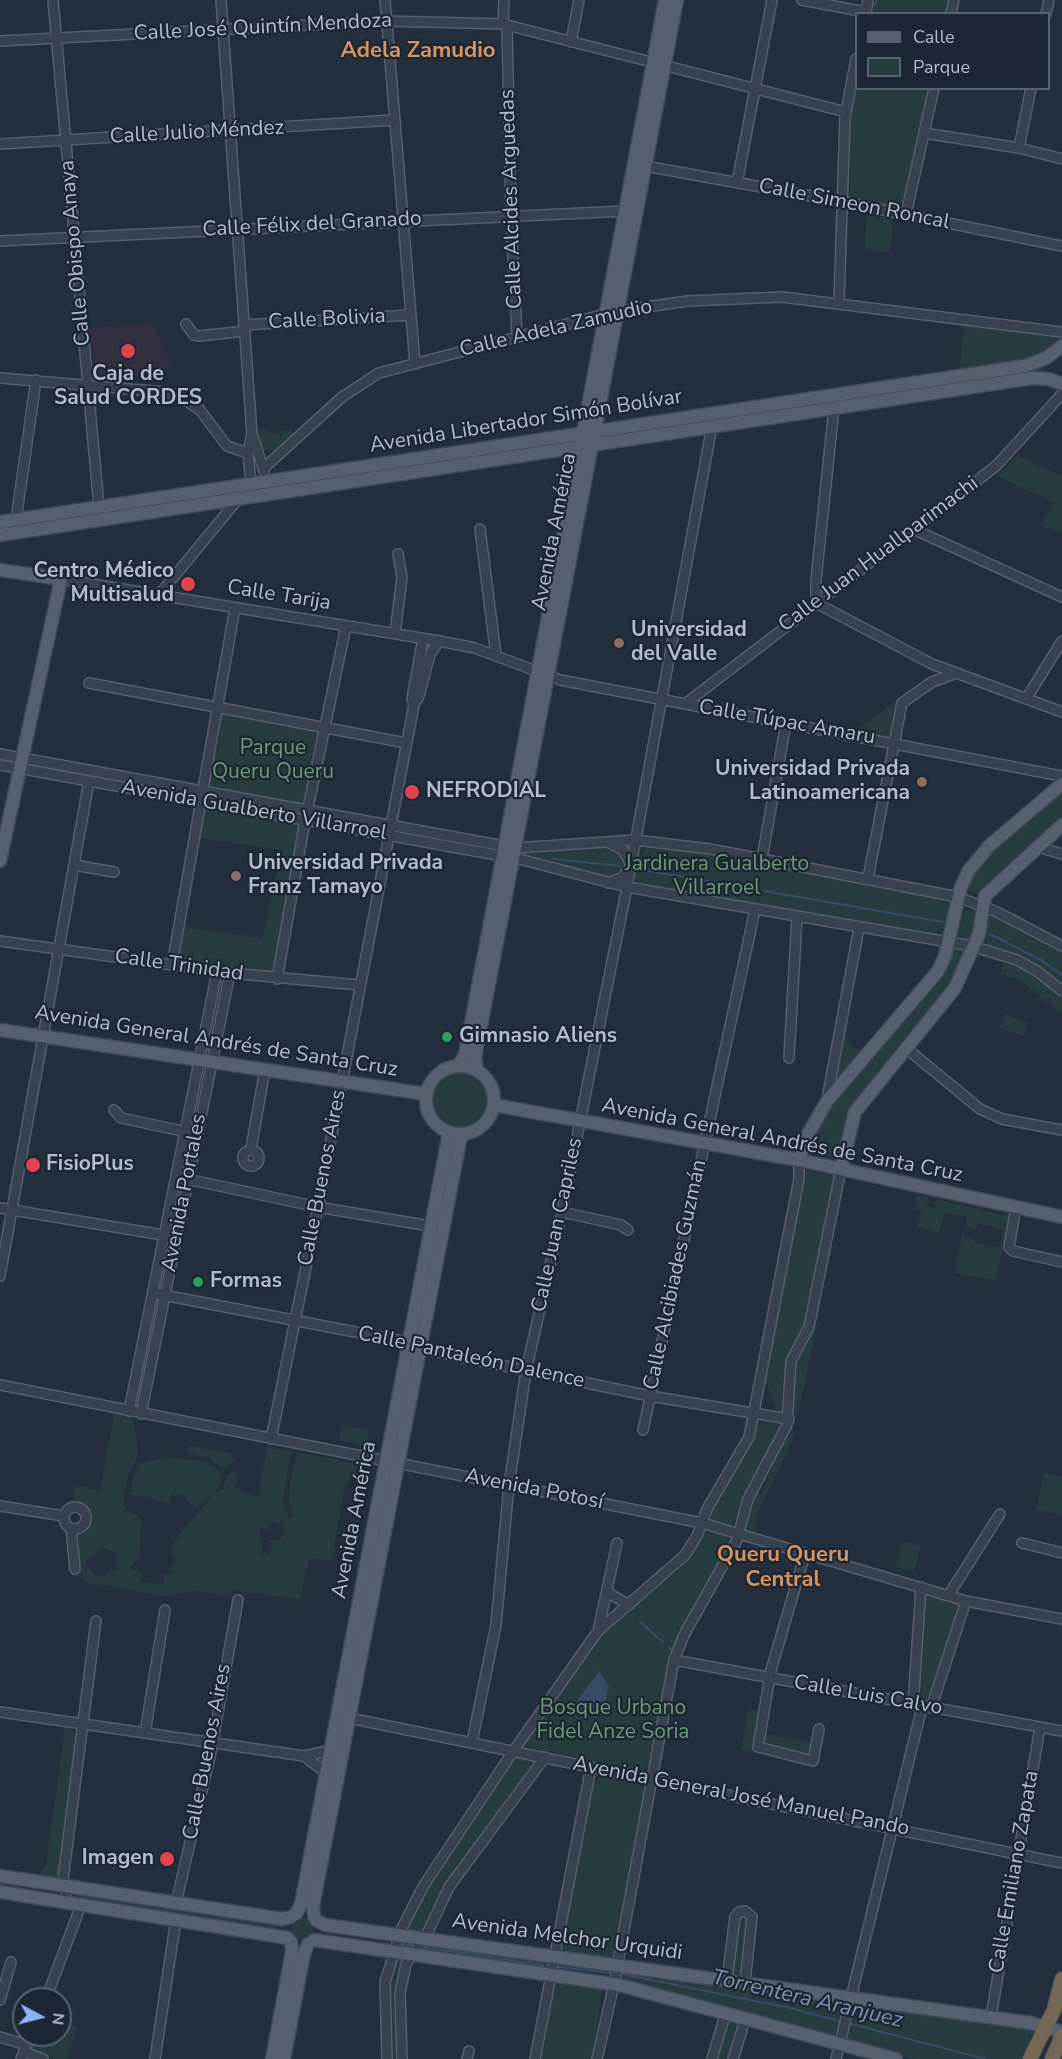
<!DOCTYPE html>
<meta charset="utf-8">
<style>
body{margin:0}
#map{position:relative;width:1062px;height:2059px;overflow:hidden;background:#242f3e;font-family:"Nunito Sans",sans-serif}
canvas{display:block}
.legend{position:absolute;left:855px;top:12px;width:195px;height:78px;box-sizing:border-box;background:#1d2633;border:2px solid #59626f;margin:0;padding:8px 10px;list-style:none;font-size:18px;color:#b4bcc9}
.legend li{display:flex;align-items:center;gap:12px;height:30px}
.legend b{width:30px;border:2px solid #59626f}
.north{position:absolute;left:12px;top:1987px;width:60px;height:60px;box-sizing:border-box;background:#1d2633;border:2px solid #59626f;border-radius:50%;rotate:97deg;font-size:16px;font-weight:700;line-height:24px;text-align:center;color:#b4bcc9}
.north::after{content:'';display:block;margin:auto;width:21px;height:27px;background:#8ab4f8;clip-path:polygon(50% 0,100% 100%,50% 72%,0 100%)}
</style>
<div id="map">
<canvas width="1062" height="2059"></canvas>
<ul class="legend">
<li><b style="height:8px;background:#56606e"></b>Calle</li>
<li><b style="height:16px;background:#263c3f"></b>Parque</li>
</ul>
<div class="north">N</div>
</div>
<script>
const ctx = document.querySelector('canvas').getContext('2d');
ctx.lineJoin = 'round';
function paint(path, color) { ctx.fillStyle = color; ctx.fill(path, 'evenodd'); }
const poly = rows => new Path2D(rows.map(r => 'M' + r).join(''));
function stroke(path, color, width, dash) { ctx.strokeStyle = color; ctx.lineWidth = width; ctx.lineCap = dash ? 'butt' : 'round'; ctx.setLineDash(dash || []); ctx.stroke(path); }
function drawText(font, color, halo, rows, align = 'center') {
  ctx.font = font + ' "Nunito Sans",sans-serif'; ctx.lineWidth = 4.5; ctx.setLineDash([]); ctx.textBaseline = 'middle'; ctx.strokeStyle = halo; ctx.fillStyle = color; for (const [text, x, y, turn = 0] of rows) {
    ctx.save(); ctx.translate(x, y); ctx.rotate((+turn || 0) * Math.PI / 180); ctx.textAlign = isNaN(turn) ? turn : align; if (halo) ctx.strokeText(text, 0, 0); ctx.fillText(text, 0, 0); ctx.restore();
  }
}
paint(poly([
 [154,323,171,369,144,367,134,382,101,379,95,372,90,328]
]), '#32303f');
paint(poly([
 [872,0,950,0,947,13,869,14],
 [856,80,856,88,931,89,901,208,852,199,850,196,848,134],
 [867,216,893,218,890,252,864,250],
 [964,322,1062,336,1062,339,1030,360,959,372],
 [1043,365,1043,374,598,439,599,436,1031,370],
 [265,428,272,433,292,430,294,433,275,450,266,452,260,446,258,429],
 [577,439,576,441,0,529,0,526],
 [1017,455,1062,476,1062,534,1040,526,1054,503,995,475,1006,468],
 [898,700,891,737,853,732],
 [222,714,320,733,304,805,209,787,209,769,214,764,220,733,217,727],
 [1062,789,1062,820,979,894,965,890,966,882,983,859],
 [209,807,296,823,300,827,274,973,270,974,182,962,178,956,182,927,262,938,282,850,199,838,204,810],
 [606,846,619,853,625,865,621,874,608,879,518,854],
 [647,846,705,852,942,897,951,910,946,928,927,935,647,887,637,881,634,873,637,860],
 [1001,908,1027,918,1029,930,1062,951,1062,987,1018,957,999,950,996,957,1031,972,1055,990,1062,997,1062,1014,1020,980,1001,974,1003,963,980,957,973,960,976,951,982,953,988,945,984,938,989,918,996,910],
 [967,909,974,913,977,923,971,938,965,940,956,933,960,917],
 [952,949,966,951,955,980,855,1104,837,1159,805,1153,830,1103],
 [1005,1014,1028,1022,1024,1036,1000,1028],
 [845,1033,852,1048,860,1049,867,1046,839,1077,837,1073],
 '429 1100a30 30 0 1 1 60 0a30 30 0 1 1-60 0Z',
 [804,1170,835,1176,805,1329,791,1353,788,1414,776,1410,765,1379],
 [917,1194,928,1197,927,1206,935,1208,936,1199,1011,1217,996,1280,954,1273,963,1232,965,1236,975,1238,974,1243,994,1247,1000,1246,1003,1230,978,1223,976,1229,965,1226,967,1217,945,1213,939,1232,918,1227,922,1210,914,1208],
 [817,1326,798,1414,794,1412,793,1372,796,1359],
 [118,1411,127,1412,132,1417,136,1434,138,1456,129,1472,123,1503,127,1510,138,1515,141,1520,139,1560,129,1567,143,1574,141,1582,164,1585,164,1574,173,1572,171,1569,177,1558,172,1553,174,1541,214,1494,195,1508,182,1496,171,1494,169,1503,130,1494,136,1469,141,1463,169,1457,206,1462,215,1467,222,1477,215,1493,223,1489,228,1475,235,1472,238,1477,234,1487,258,1497,267,1447,291,1451,282,1503,290,1518,294,1515,289,1504,290,1482,297,1452,357,1464,354,1474,345,1485,334,1546,336,1551,331,1560,309,1559,300,1599,231,1590,229,1596,198,1591,160,1596,105,1585,98,1587,85,1581,76,1564,74,1532,82,1531,87,1527,89,1513,84,1506,75,1503,74,1490,77,1484,100,1492,114,1416],
 [271,1522,284,1525,282,1537,280,1541,269,1540,268,1543,272,1543,270,1554,261,1553,264,1542,260,1540,259,1531,260,1528,269,1529],
 [102,1547,114,1552,118,1569,114,1572,110,1570,104,1577,94,1575,86,1564,87,1559,97,1554],
 [759,1422,783,1425,734,1521,730,1525,711,1520,710,1512,750,1444],
 [342,1425,369,1430,366,1446,339,1440],
 [789,1430,795,1432,793,1439,753,1522,758,1530,756,1534,750,1532,747,1524,751,1503,757,1492,761,1494],
 [189,1446,231,1453,234,1460,224,1470,210,1458,187,1452],
 [1044,1473,1062,1477,1062,1515,1036,1510],
 [710,1531,727,1536,730,1546,667,1676,647,1768,641,1771,528,1747,526,1743,530,1734,599,1636,676,1572,706,1532],
 [903,1541,921,1546,914,1572,896,1567],
 [932,1596,961,1605,930,1703,922,1701,919,1696,924,1601],
 [749,1708,762,1711,754,1753,741,1750],
 [65,1728,73,1731,76,1738,59,1874,51,1879,39,1877,40,1872,46,1866],
 [764,1734,811,1742,809,1751,806,1754,763,1745],
 [515,1758,534,1761,446,1885,425,1931,423,1934,410,1932,408,1926,416,1906],
 [602,1775,624,1777,648,1783,617,1953,610,1959,567,1954,564,1948,569,1900,583,1823,592,1784],
 [76,1892,280,1923,279,1930,75,1898],
 [739,1915,749,1916,742,1974,736,1977,731,1972],
 '292 1929a11 11 0 1 1 22 0a11 11 0 1 1-22 0Z',
 [403,1941,549,1962,548,1968,545,1969,402,1948],
 [394,1956,404,1958,401,1968,399,2059,390,2059,387,1998],
 [622,1970,844,2003,841,2024,834,2037,620,1980,619,1973],
 [562,1981,602,1989,594,2057,596,2059,539,2059,554,1990],
 [854,2004,1029,2027,1037,2033,1023,2059,914,2059,847,2040,845,2037],
 [60,2020,77,2028,67,2059,55,2059,35,2052,31,2046,35,2035,60,2035],
 [731,2022,739,2028,731,2059,716,2059,727,2023]
]), '#263c3f');
paint(poly([
 [599,1671,609,1687,605,1701,594,1710,580,1710,573,1707]
]), '#394c67');
stroke(poly([
 [875,5,876,0],
 [0,760,12,762],
 [30,765,191,795],
 [208,798,302,814],
 [313,817,379,829],
 [396,832,486,848],
 [553,859,621,866],
 [637,869,943,922],
 [990,934,1041,960,1062,975],
 [640,1622,663,1642],
 [669,1647,671,1649],
 [403,1944,416,1946],
 [422,1947,543,1965],
 [559,1967,609,1973],
 [622,1974,790,2008,843,2022],
 [848,2023,985,2059]
]), '#394c67', 2);
const minor = poly([
 [53,0,99,507],
 [221,0,252,434,264,471],
 [385,0,415,364],
 [802,0,866,12],
 [866,14,868,0],
 [951,14,954,0],
 [1046,14,1049,0],
 [503,24,504,0],
 [507,25,511,216,517,337],
 [0,41,387,21,503,24,846,112],
 [571,42,579,0],
 [924,133,1019,148,1062,159],
 [0,144,394,120],
 [1019,148,1031,88],
 [645,166,844,202,1062,246],
 [737,183,772,0],
 [906,214,934,88],
 [0,241,625,211],
 [839,302,845,117,856,59],
 [186,324,194,335,199,336,245,331],
 [244,325,410,315],
 [0,378,165,392,178,395,200,410,227,446,248,453],
 [834,408,816,580,816,603,932,664,1062,712],
 [264,468,342,397,379,373,617,311,688,301,782,297,1062,332],
 [251,484,248,453,252,434],
 [16,520,36,380],
 [480,529,496,656],
 [913,529,1062,597],
 [61,579,439,641,475,648,560,680,1062,776],
 [158,596,239,498],
 [395,634,402,577,398,554],
 [89,683,406,743],
 [1026,699,1062,641],
 [685,704,996,466,1062,394],
 [414,705,412,698,423,639],
 [0,754,515,848,635,840,710,849,958,897,995,911,1062,946],
 [0,765,519,859,627,887,972,946,1017,960,1037,971,1062,991],
 [1038,847,1062,854],
 [762,859,786,723],
 [74,865,114,872],
 [868,878,902,703,932,682,954,674],
 [608,883,623,877,631,865,623,850,609,843],
 [0,941,230,973,359,985],
 [172,965,235,608],
 [277,979,304,827,346,626],
 [906,1048,980,1109,1002,1119,1062,1130],
 [789,1058,797,917],
 [827,1099,859,928],
 [114,1110,121,1118,192,1133],
 [251,1149,265,1069],
 '243 1158a8 8 0 1 1 16 0a8 8 0 1 1-16 0Z',
 [182,1178,318,1207,430,1226],
 [1016,1207,1009,1247,1013,1251,1062,1262],
 [0,1208,169,1236],
 [562,1212,621,1225,628,1230],
 [0,1276,89,781],
 [153,1293,407,1342,418,1348,650,1396,789,1419],
 [0,1385,702,1523,966,1601,1062,1619],
 [129,1411,217,972],
 [141,1414,230,973],
 [643,1430,755,910],
 [271,1439,317,1213,414,705,419,696,430,654,439,641],
 [0,1506,64,1516],
 '64 1518a11 11 0 1 1 22 0a11 11 0 1 1-22 0Z',
 [71,1528,75,1569],
 [1022,1543,1062,1553],
 [805,1554,771,1670,758,1747,813,1761,819,1729],
 [607,1592,629,1605],
 [948,1596,1000,1514],
 [598,1631,617,1543],
 [674,1660,1062,1731],
 [913,1705,921,1587],
 [931,1708,966,1601],
 [0,1712,304,1756,333,1750],
 [349,1718,1062,1863],
 [145,1733,165,1610],
 [472,1742,496,1625,509,1485,526,1371,562,1212,627,887,712,426],
 [304,1756,326,1773],
 [65,1902,67,1886,63,1879,96,1621],
 [176,1903,211,1752,238,1600],
 [727,1980,735,1917,739,1912,745,1911,752,1917,745,1982],
 [46,1999,81,1905],
 [0,2000,11,1962],
 [991,2017,1040,1727],
 [0,2037,27,2045],
 [24,2052,43,2059],
 [21,2059,31,2035],
 [155,2059,176,1919],
 [387,2059,385,1982,402,1928,424,1885,514,1750,598,1631,685,1555,697,1536,707,1509,749,1437,799,1179,799,1160],
 [402,2059,400,1993,406,1964,425,1938,449,1887,545,1757],
 [467,2059,469,2051],
 [535,2059,591,1767],
 [597,2059,614,1984,674,1660,684,1635,737,1540,748,1499,787,1425,791,1361,809,1327,841,1169],
 [712,2059,726,2012],
 [733,2059,746,2017],
 [836,2059,922,1707]
]);
const major = poly([
 [0,522,1025,366,1046,358,1062,346],
 [0,535,1032,378,1049,379,1062,384],
 [0,570,61,579,0,861],
 [0,1030,426,1094],
 '426 1100a34 34 0 1 1 68 0a34 34 0 1 1-68 0Z',
 [458,1066,465,1055,665,0],
 [477,1070,475,1057,677,0],
 [494,1105,799,1160,1062,1217],
 [799,1160,806,1138,827,1101,938,971,945,956,961,887,969,870,989,846,1062,784],
 [841,1169,855,1112,955,988,979,934,985,896,1062,825],
 [0,1876,282,1919,291,1917],
 [0,1892,288,1938],
 [296,1914,301,1904,449,1133],
 [314,1917,313,1906,461,1136],
 [316,1920,325,1925,1031,2023,1062,2032],
 [314,1940,619,1985,896,2059],
 [272,2059,292,1952,291,1942],
 [284,2059,304,1954,308,1944]
]);
const highway = poly([
 [1030,2059,1054,2010,1062,1979],
 [1052,2059,1062,2036]
]);
stroke(minor, '#565f6c', 12);
stroke(major, '#414a57', 15);
stroke(highway, '#434c59', 16);
stroke(minor, '#38414e', 9);
stroke(major, '#56606e', 12);
stroke(highway, '#746855', 14);
for (const [x, y, r, color] of [
 [128,351,8,"#e0444e"],
 [188,584,8,"#e0444e"],
 [619,643,6,"#8d6e63"],
 [922,782,6,"#8d6e63"],
 [412,792,8,"#e0444e"],
 [236,876,6,"#8d6e63"],
 [447,1037,6,"#2e9e5b"],
 [33,1165,8,"#e0444e"],
 [198,1282,6,"#2e9e5b"],
 [167,1859,8,"#e0444e"]
]) { const dot = new Path2D(); dot.arc(x, y, r, 0, 2 * Math.PI); ctx.fillStyle = color; ctx.fill(dot); stroke(dot, '#1d2633', 2); }
drawText('21px', '#b4bcc9', '#1d2633', [
 ["Calle José Quintín Mendoza",263,28,-3],
 ["Calle Julio Méndez",197,133,-3],
 ["Calle Alcides Arguedas",512,199,-92],
 ["Calle Simeon Roncal",854,205,11],
 ["Calle Félix del Granado",312,225,-3],
 ["Calle Obispo Anaya",76,253,-95],
 ["Calle Bolivia",327,320,-3],
 ["Calle Adela Zamudio",556,329,-13],
 ["Avenida Libertador Simón Bolívar",526,422,-9],
 ["Avenida América",555,532,-79],
 ["Calle Juan Huallparimachi",879,555,-37],
 ["Calle Tarija",279,596,9],
 ["Calle Túpac Amaru",787,723,10],
 ["Avenida Gualberto Villarroel",254,811,10],
 ["Calle Trinidad",179,966,8],
 ["Avenida General Andrés de Santa Cruz",216,1042,9],
 ["Avenida General Andrés de Santa Cruz",782,1141,11],
 ["Calle Buenos Aires",323,1178,-79],
 ["Avenida Portales",185,1193,-79],
 ["Calle Juan Capriles",558,1225,-78],
 ["Calle Alcibiades Guzmán",676,1275,-78],
 ["Calle Pantaleón Dalence",471,1358,12],
 ["Avenida Potosí",534,1490,11],
 ["Avenida América",355,1520,-79],
 ["Calle Luis Calvo",868,1696,10],
 ["Calle Buenos Aires",208,1752,-79],
 ["Avenida General José Manuel Pando",741,1797,11],
 ["Calle Emiliano Zapata",1015,1872,-80],
 ["Avenida Melchor Urquidi",567,1938,8]
]);
drawText('bold 21px', '#b4bcc9', '#1d2633', [
 ["Caja de",128,375,"center"],
 ["Salud CORDES",128,399,"center"],
 ["Centro Médico",174,572,"right"],
 ["Multisalud",174,596,"right"],
 ["Universidad",631,631],
 ["del Valle",631,655],
 ["Universidad Privada",910,770,"right"],
 ["Latinoamericana",910,794,"right"],
 ["NEFRODIAL",426,792],
 ["Universidad Privada",248,864],
 ["Franz Tamayo",248,888],
 ["Gimnasio Aliens",459,1037],
 ["FisioPlus",46,1165],
 ["Formas",210,1282],
 ["Imagen",154,1859,"right"]
], 'left');
drawText('21px', '#6b9a76', '#1d2633', [
 ["Parque",273,749],
 ["Queru Queru",273,773],
 ["Jardinera Gualberto",717,865],
 ["Villarroel",717,889],
 ["Bosque Urbano",613,1709],
 ["Fidel Anze Soria",613,1733]
]);
drawText('bold 22px', '#d59563', '#1d2633', [
 ["Adela Zamudio",418,52],
 ["Queru Queru",783,1556],
 ["Central",783,1581]
]);
drawText('italic 22px', '#7c92b1', '#1d2633', [
 ["Torrentera Aranjuez",807,2000,13]
]);
</script>
